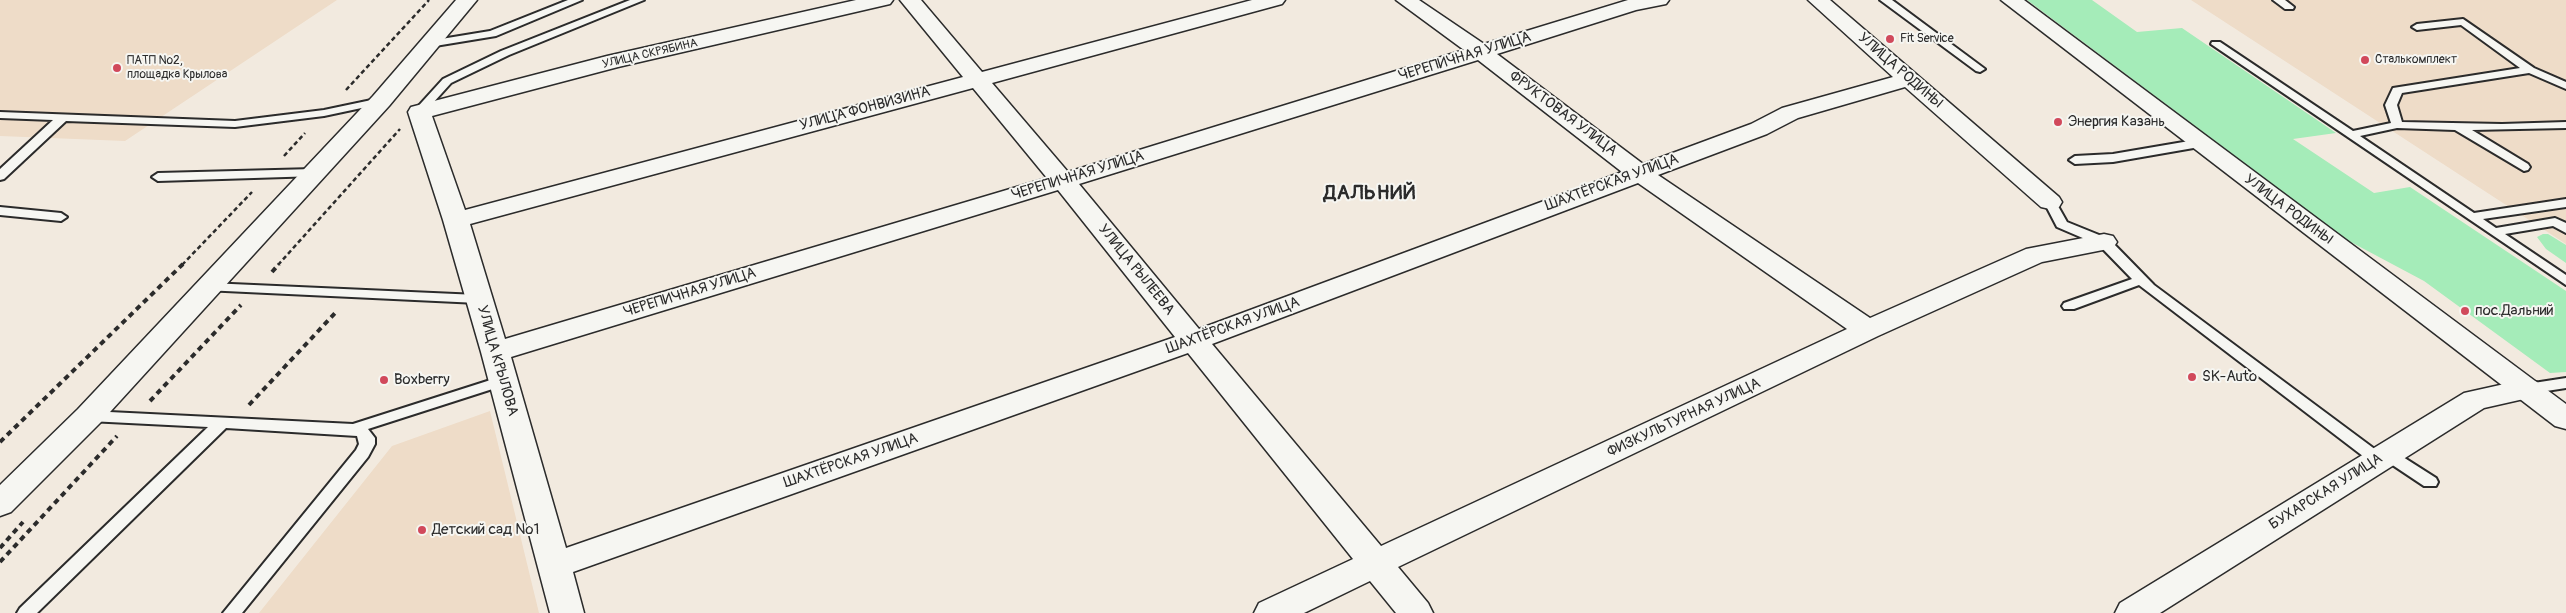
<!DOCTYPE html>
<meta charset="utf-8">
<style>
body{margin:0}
canvas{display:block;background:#f2eadf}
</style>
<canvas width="2566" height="613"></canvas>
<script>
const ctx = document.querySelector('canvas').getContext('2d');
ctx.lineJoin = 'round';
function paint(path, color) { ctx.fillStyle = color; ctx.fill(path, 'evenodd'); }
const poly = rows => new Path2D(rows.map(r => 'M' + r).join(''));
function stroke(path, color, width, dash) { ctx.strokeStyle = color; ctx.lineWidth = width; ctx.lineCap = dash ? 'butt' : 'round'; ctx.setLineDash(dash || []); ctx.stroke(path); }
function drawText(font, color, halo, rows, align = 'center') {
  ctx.font = font + ' Pangolin,sans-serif'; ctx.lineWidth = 4; ctx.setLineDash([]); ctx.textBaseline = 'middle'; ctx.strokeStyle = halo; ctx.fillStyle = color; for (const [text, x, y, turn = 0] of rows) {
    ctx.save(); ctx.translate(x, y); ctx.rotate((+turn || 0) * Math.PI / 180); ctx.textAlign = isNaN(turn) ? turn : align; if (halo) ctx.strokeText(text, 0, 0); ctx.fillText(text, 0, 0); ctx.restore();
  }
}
paint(poly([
 [0,0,337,0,125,141,0,136],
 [2191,0,2566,0,2566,244],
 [490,411,539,613,259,613,392,446]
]), '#eedcc8');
paint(poly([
 [2027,0,2092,0,2137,32,2182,28,2336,133,2293,139,2374,193,2410,187,2566,291,2566,372,2550,373,2424,281,2347,240],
 [2543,234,2548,234,2566,245,2566,263,2546,249,2537,237]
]), '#a5ecb9');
const lane = poly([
 [568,0,582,0,496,36,429,47,424,44,429,41,490,31,568,0],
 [630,0,644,0,509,55,451,83,423,114,415,114,413,112,443,79,501,51,630,0],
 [1880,0,1892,0,1985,69,1980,72,1976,71,1880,0],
 [2273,0,2285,0,2294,7,2293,9,2285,9,2273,0],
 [2463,19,2534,68,2566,82,2566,89,2529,73,2402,93,2397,105,2402,122,2502,124,2566,122,2566,128,2472,130,2528,164,2530,167,2528,170,2524,171,2455,130,2397,128,2360,136,2474,213,2566,199,2566,207,2483,219,2496,228,2555,218,2566,223,2566,233,2553,226,2505,234,2566,275,2566,285,2211,44,2212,42,2220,42,2353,131,2391,123,2385,105,2393,88,2520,68,2461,25,2417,30,2412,27,2417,24,2463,19],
 [381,98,385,99,385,103,324,116,235,127,66,121,4,179,0,180,0,169,53,120,0,118,0,112,235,121,324,110,381,98],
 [2201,139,2207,143,2205,146,2113,162,2075,164,2069,160,2075,156,2113,154,2201,139],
 [314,169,320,173,318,176,158,181,152,177,158,173,314,169],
 [2050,198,2054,199,2067,222,2109,239,2154,285,2380,453,2387,448,2392,450,2436,478,2438,482,2436,486,2424,486,2385,460,2378,465,2372,463,2139,285,2074,309,2064,309,2062,306,2064,303,2132,279,2099,245,2057,227,2044,202,2050,198],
 [0,207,61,213,67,217,61,221,0,215,0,207],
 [209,283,478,295,485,299,478,303,204,290,202,287,209,283],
 [503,376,508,378,510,381,508,384,368,429,375,438,375,444,368,457,242,613,223,613,356,450,359,444,357,436,226,428,37,613,17,613,20,608,208,427,89,421,84,420,81,416,84,412,89,411,353,424,503,376],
 [2566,378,2566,388,2527,394,2520,389,2527,384,2566,378]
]);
const street = poly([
 [456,0,477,0,389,106,100,423,11,512,0,516,0,485,78,409,373,96,456,0],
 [856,0,893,0,890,4,618,67,432,116,465,210,963,77,900,0,921,0,982,72,1252,0,1285,0,1282,4,992,83,1068,172,1464,50,1396,0,1419,0,1484,44,1628,0,1669,0,1666,4,1636,10,1497,54,1643,164,1751,124,1782,108,1893,77,1808,0,1830,0,2059,197,2062,202,2059,207,2050,209,2041,207,1905,87,1798,118,1767,134,1658,175,1870,318,2026,249,2104,234,2113,236,2117,242,2113,248,2042,262,1878,336,1398,567,1428,603,1433,613,1396,613,1370,581,1304,613,1254,613,1259,603,1353,559,1188,353,573,572,584,613,550,613,481,352,443,220,408,112,411,107,607,56,856,0],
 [1478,60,1622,172,1199,329,1079,184,1478,60],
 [973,88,1047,178,505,339,470,224,973,88],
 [1638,183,1847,329,1381,546,1212,344,1638,183],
 [1058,190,1175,337,566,548,511,357,1058,190],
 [2527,379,2537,382,2542,389,2537,396,2484,408,2160,613,2115,613,2120,603,2464,393,2527,379]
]);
const secondary = poly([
 [2001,0,2024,0,2566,404,2566,429,2555,426,2001,0]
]);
stroke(lane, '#2b2b2b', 4);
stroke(street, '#2b2b2b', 3);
stroke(secondary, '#2b2b2b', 3);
stroke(poly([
 [346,90,429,0],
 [284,156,305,133],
 [182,265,252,192],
 [278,265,400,129]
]), '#2b2b2b', 2.5, [4.5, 3]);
stroke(poly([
 [272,272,279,264],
 [150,401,241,305],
 [249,405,337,311],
 [0,442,183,264],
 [0,548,23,522],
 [0,562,117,436]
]), '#2b2b2b', 4, [5.5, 4.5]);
paint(lane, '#f6f6f2');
paint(street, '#f6f6f2');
paint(secondary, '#f6f6f2');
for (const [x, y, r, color] of [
 [1890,39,5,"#d1495b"],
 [2365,60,5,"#d1495b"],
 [117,68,5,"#d1495b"],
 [2058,122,5,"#d1495b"],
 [2465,311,5,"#d1495b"],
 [2192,377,5,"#d1495b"],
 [384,380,5,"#d1495b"],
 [422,530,5,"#d1495b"]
]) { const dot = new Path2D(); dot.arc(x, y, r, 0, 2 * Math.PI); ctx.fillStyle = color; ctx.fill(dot); stroke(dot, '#f6f6f2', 2); }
drawText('12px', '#2b2b2b', '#f6f6f2', [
 ["Fit Service",1900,39],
 ["Сталькомплект",2375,60],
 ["ПАТП №2,",127,61],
 ["площадка Крылова",127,75]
], 'left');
drawText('12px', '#2b2b2b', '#f6f6f2', [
 ["УЛИЦА СКРЯБИНА",650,54,-13]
]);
drawText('15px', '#2b2b2b', '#f6f6f2', [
 ["ЧЕРЕПИЧНАЯ УЛИЦА",1465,57,-17],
 ["УЛИЦА РОДИНЫ",1900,71,41],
 ["УЛИЦА ФОНВИЗИНА",865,109,-15],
 ["ФРУКТОВАЯ УЛИЦА",1563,114,37],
 ["ЧЕРЕПИЧНАЯ УЛИЦА",1078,176,-17],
 ["ШАХТЁРСКАЯ УЛИЦА",1612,183,-20],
 ["УЛИЦА РОДИНЫ",2288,210,37],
 ["УЛИЦА РЫЛЕЕВА",1136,270,51],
 ["ЧЕРЕПИЧНАЯ УЛИЦА",690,293,-17],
 ["ШАХТЁРСКАЯ УЛИЦА",1233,326,-20],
 ["УЛИЦА КРЫЛОВА",497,361,74],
 ["ФИЗКУЛЬТУРНАЯ УЛИЦА",1684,418,-25],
 ["ШАХТЁРСКАЯ УЛИЦА",851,461,-19],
 ["БУХАРСКАЯ УЛИЦА",2326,492,-32]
]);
drawText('15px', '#2b2b2b', '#f6f6f2', [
 ["Энергия Казань",2068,122],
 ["пос.Дальний",2475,311],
 ["SK-Auto",2202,377],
 ["Boxberry",394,380],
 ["Детский сад №1",432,530]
], 'left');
ctx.letterSpacing = '1px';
drawText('bold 20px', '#2b2b2b', '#f6f6f2', [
 ["ДАЛЬНИЙ",1370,194]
]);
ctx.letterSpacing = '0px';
</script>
